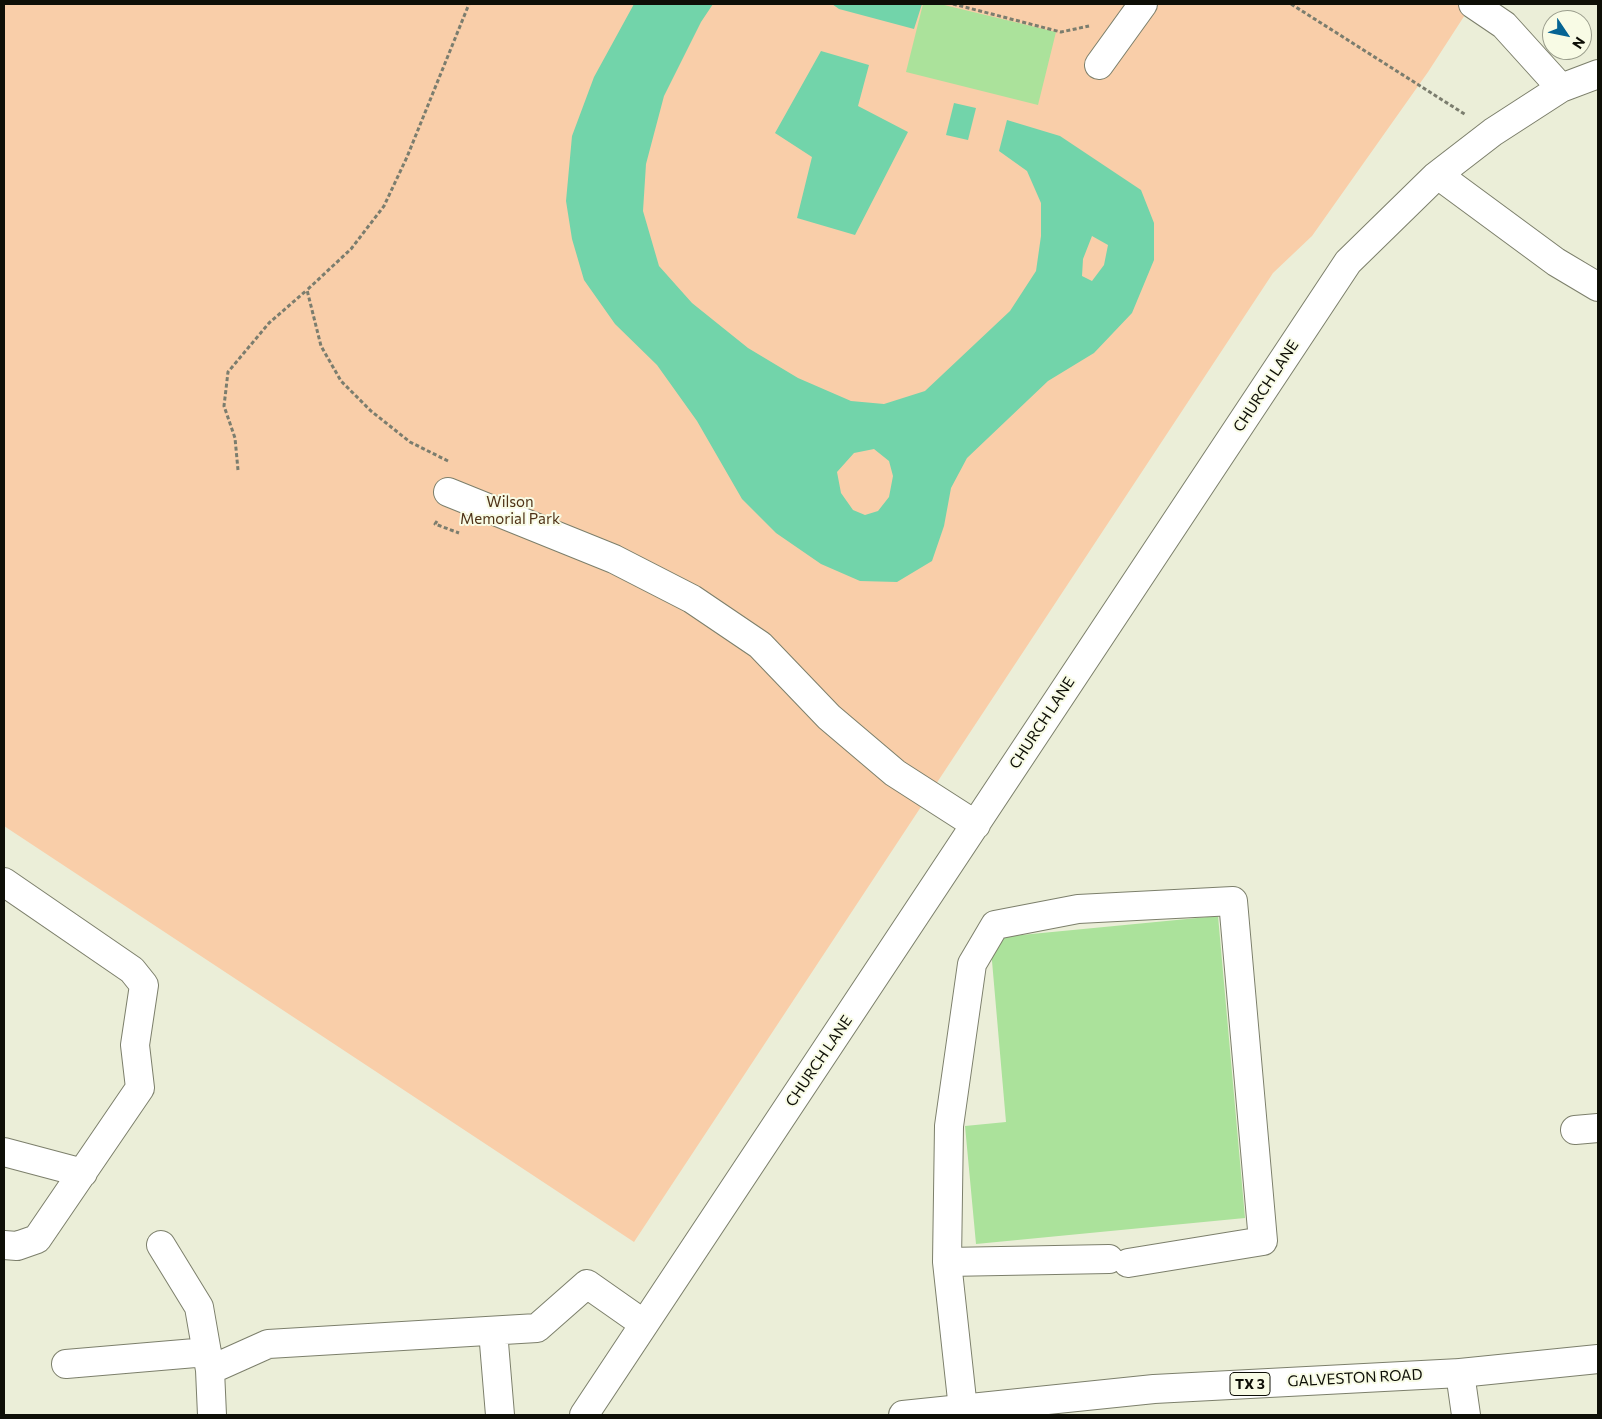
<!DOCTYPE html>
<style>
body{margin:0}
#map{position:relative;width:1602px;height:1419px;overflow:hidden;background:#ebeed8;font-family:Commissioner,sans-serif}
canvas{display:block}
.frame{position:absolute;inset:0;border:5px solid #0e0f07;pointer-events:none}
.north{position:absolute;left:1542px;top:10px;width:50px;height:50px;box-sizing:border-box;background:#f8fbe5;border:1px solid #9a9d8c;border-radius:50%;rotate:124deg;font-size:14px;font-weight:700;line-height:20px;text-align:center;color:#0e0f07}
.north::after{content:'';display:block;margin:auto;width:18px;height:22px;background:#066494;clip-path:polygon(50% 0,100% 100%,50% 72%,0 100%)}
</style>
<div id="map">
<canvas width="1602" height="1419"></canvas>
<div class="frame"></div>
<div class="north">N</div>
</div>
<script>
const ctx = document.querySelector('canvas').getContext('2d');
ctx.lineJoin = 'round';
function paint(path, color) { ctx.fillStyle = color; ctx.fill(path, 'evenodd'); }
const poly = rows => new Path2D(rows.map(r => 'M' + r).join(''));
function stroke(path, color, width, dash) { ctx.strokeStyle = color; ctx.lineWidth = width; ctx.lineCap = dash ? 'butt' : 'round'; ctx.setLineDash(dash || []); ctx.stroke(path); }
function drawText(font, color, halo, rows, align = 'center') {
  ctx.font = font + ' Commissioner,sans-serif'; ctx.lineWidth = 4; ctx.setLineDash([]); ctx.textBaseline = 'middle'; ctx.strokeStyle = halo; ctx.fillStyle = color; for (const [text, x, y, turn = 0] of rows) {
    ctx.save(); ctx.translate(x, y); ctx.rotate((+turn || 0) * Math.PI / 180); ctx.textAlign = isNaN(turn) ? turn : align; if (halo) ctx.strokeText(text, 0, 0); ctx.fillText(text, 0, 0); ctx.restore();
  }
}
paint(poly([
 [4,4,1472,4,1428,72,1312,236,1273,273,634,1242,4,826]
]), '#f9cea9');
paint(poly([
 [634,4,713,4,701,22,664,96,646,164,643,211,659,266,692,303,748,348,798,378,851,401,884,404,925,391,1010,311,1036,271,1041,236,1041,203,1027,171,999,151,1007,120,1060,136,1141,190,1154,223,1154,260,1132,313,1094,353,1048,381,967,458,951,488,944,526,932,561,897,582,860,581,821,564,776,533,742,499,697,421,657,365,615,324,584,280,572,239,566,201,572,136,594,77],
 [1092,236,1108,245,1104,265,1092,281,1082,276,1083,259],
 [874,449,889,461,893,476,889,497,878,511,865,515,853,510,841,493,837,472,854,453],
 [832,4,922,4,914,29,839,9],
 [821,51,869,65,858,106,908,132,855,235,797,218,812,157,775,133],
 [954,103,976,108,968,140,946,135]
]), '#72d4aa');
paint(poly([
 [923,4,940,4,1056,32,1038,105,906,72],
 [1218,916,1245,1218,976,1244,965,1126,1006,1122,990,938]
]), '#abe29b');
const minor = poly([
 [1473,4,1504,25,1561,88],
 [1099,65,1143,4],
 [1438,175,1556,262,1598,287],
 [448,492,614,559,692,599,760,645,829,717,895,773,976,825],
 [4,882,132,970,144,985,135,1045,140,1088,37,1239,17,1246,4,1245],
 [1575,1130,1598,1128],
 [4,1152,83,1173],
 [161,1245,199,1307,210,1370],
 [1109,1259,947,1262,949,1126,972,964,995,925,1078,909,1233,901,1263,1241,1128,1263],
 [947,1262,963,1409],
 [493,1331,500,1415],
 [66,1364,207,1352],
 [1460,1373,1466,1415],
 [212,1415,210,1370,268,1344,537,1328,587,1284,644,1324],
 [584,1415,1348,262,1436,176,1493,132,1561,88,1598,74]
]);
const major = poly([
 [903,1415,1154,1389,1460,1373,1598,1359]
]);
stroke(minor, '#7c7f6b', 30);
stroke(major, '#7c7f6b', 30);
stroke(poly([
 [953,4,1061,32,1089,26],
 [1291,4,1466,115],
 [448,461,410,442,371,411,341,381,321,346,307,290,351,249,384,206,407,157,469,4],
 [238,470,235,438,224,406,228,372,269,323,307,290],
 [437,521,435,524,459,533]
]), '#7b7d6e', 3, [4, 2.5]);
stroke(minor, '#fff', 28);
stroke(major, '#fff', 28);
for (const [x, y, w] of [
 [1250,1384,40]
]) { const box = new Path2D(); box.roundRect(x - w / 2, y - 11.5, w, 23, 4); ctx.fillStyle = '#f8fbe5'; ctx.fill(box); stroke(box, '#0e0f07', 1); }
drawText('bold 14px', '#0e0f07', null, [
 ["TX 3",1250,1384]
]);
drawText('15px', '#0e0f07', '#f8fbe5', [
 ["CHURCH LANE",1266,386,-57],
 ["CHURCH LANE",1042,723,-57],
 ["CHURCH LANE",819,1061,-56],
 ["GALVESTON ROAD",1355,1378,-3]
]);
drawText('15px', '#4e3217', '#f8fbe5', [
 ["Wilson",510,502],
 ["Memorial Park",510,519]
]);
</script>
